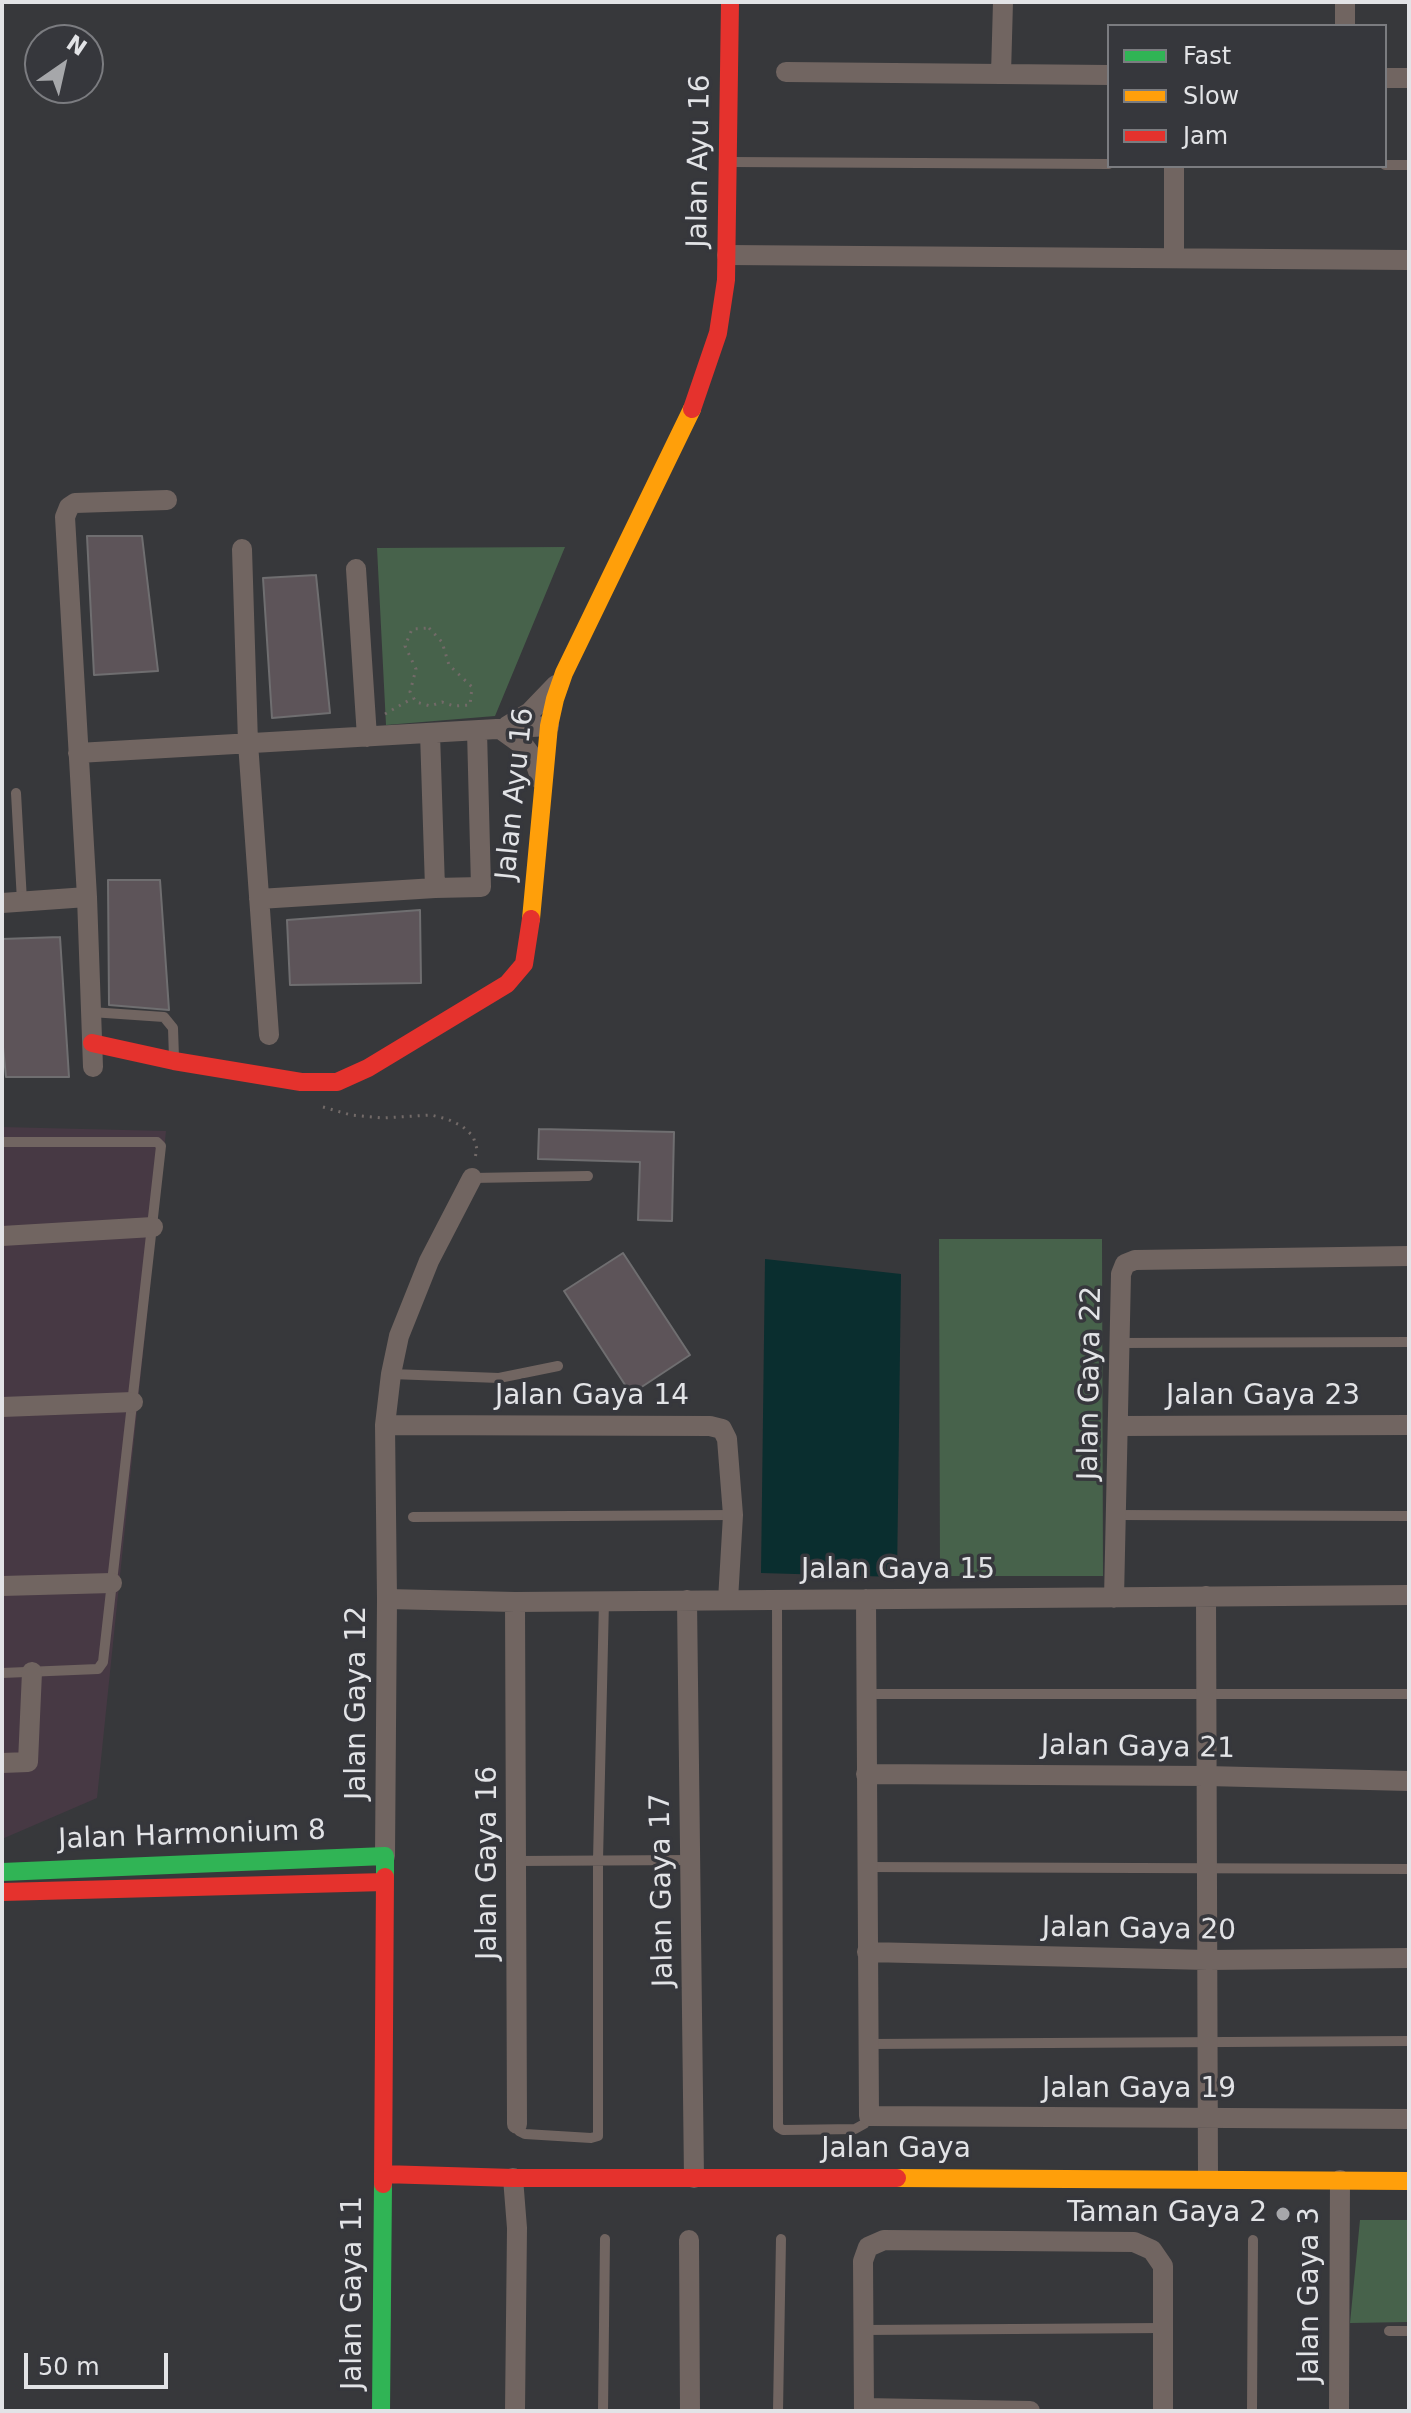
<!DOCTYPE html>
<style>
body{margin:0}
#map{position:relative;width:1411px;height:2413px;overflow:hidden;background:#37383b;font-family:"DejaVu Sans",sans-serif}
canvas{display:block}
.frame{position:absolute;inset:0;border:4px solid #e2e3e6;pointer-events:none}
.legend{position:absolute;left:1107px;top:24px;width:280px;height:144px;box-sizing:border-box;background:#36373c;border:2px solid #7b7c80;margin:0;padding:10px 14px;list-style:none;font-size:24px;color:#e2e3e6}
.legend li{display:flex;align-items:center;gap:16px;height:40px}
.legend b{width:40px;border:2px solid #7b7c80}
.north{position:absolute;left:24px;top:24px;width:80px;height:80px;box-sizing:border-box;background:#36373c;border:2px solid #7b7c80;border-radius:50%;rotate:34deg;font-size:22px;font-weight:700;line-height:32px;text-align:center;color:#e2e3e6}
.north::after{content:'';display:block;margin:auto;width:28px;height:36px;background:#a6a7aa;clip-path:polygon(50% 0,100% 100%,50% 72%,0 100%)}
.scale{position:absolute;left:24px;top:2353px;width:144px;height:36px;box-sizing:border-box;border:4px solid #e2e3e6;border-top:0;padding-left:10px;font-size:24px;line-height:28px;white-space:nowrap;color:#e2e3e6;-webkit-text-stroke:6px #36373c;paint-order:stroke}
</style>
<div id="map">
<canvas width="1411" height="2413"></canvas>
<div class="frame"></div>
<ul class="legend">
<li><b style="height:10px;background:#30b455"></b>Fast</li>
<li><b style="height:10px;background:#ff9f0a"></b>Slow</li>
<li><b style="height:10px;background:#e5322d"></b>Jam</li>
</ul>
<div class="north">N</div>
<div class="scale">50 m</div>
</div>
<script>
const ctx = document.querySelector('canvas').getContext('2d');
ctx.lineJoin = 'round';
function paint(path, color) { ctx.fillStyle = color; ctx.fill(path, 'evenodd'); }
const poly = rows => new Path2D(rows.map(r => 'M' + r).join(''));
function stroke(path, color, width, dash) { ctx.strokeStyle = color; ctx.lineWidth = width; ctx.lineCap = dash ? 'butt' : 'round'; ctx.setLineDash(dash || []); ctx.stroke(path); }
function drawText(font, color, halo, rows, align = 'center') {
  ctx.font = font + ' "DejaVu Sans",sans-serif'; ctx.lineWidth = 7; ctx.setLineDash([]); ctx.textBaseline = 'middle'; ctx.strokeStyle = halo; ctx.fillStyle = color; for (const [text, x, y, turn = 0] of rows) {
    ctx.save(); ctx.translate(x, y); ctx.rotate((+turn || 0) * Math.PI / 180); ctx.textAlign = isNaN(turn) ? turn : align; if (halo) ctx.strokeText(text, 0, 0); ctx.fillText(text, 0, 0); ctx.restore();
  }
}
paint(poly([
 [2,1127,166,1131,97,1798,2,1839]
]), '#473944');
paint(poly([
 [565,547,495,716,386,725,377,548],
 [939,1239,1102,1239,1103,1576,940,1576],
 [1360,2220,1409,2220,1409,2322,1350,2323]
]), '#47624b');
paint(poly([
 [765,1259,901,1274,897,1577,761,1573]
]), '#0a2e2f');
const building = poly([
 [87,536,142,536,158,671,94,675,87,536],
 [316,575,330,713,272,718,263,578,316,575],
 [108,880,160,880,169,1010,109,1005,108,880],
 [420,910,421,983,290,985,287,920,420,910],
 [60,937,69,1077,6,1077,2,1037,2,939,60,937],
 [539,1129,674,1132,672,1221,638,1220,640,1162,538,1159,539,1129],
 [623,1253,690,1355,631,1394,564,1291,623,1253]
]);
paint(building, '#5d5459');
stroke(building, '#6f6e70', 2);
stroke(poly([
 [429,628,442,642,449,665,472,687,470,705,454,706,442,702,430,706,416,702,410,692,416,669,405,646,412,629,429,628],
 [385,714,413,698],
 [323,1107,351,1115,383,1118,431,1115,447,1119,462,1126,473,1136,477,1149,475,1158]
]), '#726a68', 3, [2, 6]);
stroke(poly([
 [731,162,1109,164],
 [1385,165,1409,165],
 [16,793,22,901],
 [91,1012,164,1017,173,1028,174,1058],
 [2,1142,157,1142,161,1146,103,1662,98,1669,2,1673],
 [472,1178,588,1176],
 [1119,1343,1409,1342],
 [391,1374,499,1378,558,1366],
 [1116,1515,1409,1516],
 [413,1517,733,1515],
 [777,1600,778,2127,783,2130,855,2129,864,2124,869,2116],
 [866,1694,1409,1694],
 [517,1861,690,1860],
 [867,1867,1409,1869],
 [868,2044,1409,2041],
 [517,2124,519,2131,525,2134,591,2138,598,2136,598,1860,604,1601],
 [864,2330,1163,2328],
 [1389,2331,1409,2331],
 [603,2411,605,2239],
 [778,2411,781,2239],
 [1252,2411,1253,2240]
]), '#716561', 10);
stroke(poly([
 [1345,2,1345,26],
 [786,72,1109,75],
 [1001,74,1003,2],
 [1385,78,1409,78],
 [727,255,1409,260],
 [1174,258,1174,166],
 [242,549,248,743,269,1035],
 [356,569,367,737],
 [507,726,530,712,556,685],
 [500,729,525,747,534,759,541,780],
 [430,733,435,888,481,887,477,731],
 [78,753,549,726],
 [259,899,435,888],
 [2,903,87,897],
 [93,1067,87,897,65,517,69,507,75,503,167,500],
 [2,1236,153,1227],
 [2,1407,133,1402],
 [385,1425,710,1426,722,1429,727,1439,733,1515,728,1600],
 [1118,1426,1409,1425],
 [2,1586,112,1583],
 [1206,1596,1208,2178],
 [1114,1598,1121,1274,1125,1264,1135,1260,1409,1256],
 [387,1599,515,1602,1409,1595],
 [866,1599,869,2116,1409,2119],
 [687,1600,694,2178],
 [515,1602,517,2124],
 [2,1763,28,1762,32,1672],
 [866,1774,1207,1776,1409,1781],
 [385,1856,387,1599,385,1425,391,1374,399,1336,429,1261,472,1178],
 [867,1952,1208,1960,1409,1958],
 [513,2178,517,2228,515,2411],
 [689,2240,690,2411],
 [864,2408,1030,2411],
 [864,2411,863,2261,868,2247,884,2240,1134,2242,1152,2250,1163,2266,1163,2411],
 [1339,2411,1340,2180]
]), '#716561', 20);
stroke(poly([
 [2,1872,385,1856,385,1877],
 [381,2411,383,2184]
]), '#30b455', 18);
stroke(poly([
 [531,919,549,726,555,699,564,673,692,409],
 [897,2178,1409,2181]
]), '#ff9f0a', 18);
stroke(poly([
 [692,409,718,333,726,280,730,2],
 [92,1043,174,1061,301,1082,337,1082,368,1068,507,984,524,964,531,919],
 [2,1892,385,1882],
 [383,2174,513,2178,897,2178],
 [383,2184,385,1877]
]), '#e5322d', 18);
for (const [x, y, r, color] of [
 [1283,2214,8,"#a6a7aa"]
]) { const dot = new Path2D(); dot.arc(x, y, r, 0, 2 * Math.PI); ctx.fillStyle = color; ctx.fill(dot); stroke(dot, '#36373c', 3); }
drawText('28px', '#e2e3e6', '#36373c', [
 ["Jalan Ayu 16",700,161,-89],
 ["Jalan Ayu 16",516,794,-84],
 ["Jalan Gaya 22",1091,1383,-89],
 ["Jalan Gaya 14",592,1397],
 ["Jalan Gaya 23",1263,1397],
 ["Jalan Gaya 15",898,1571],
 ["Jalan Gaya 12",358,1703,-90],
 ["Jalan Gaya 21",1138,1748,1],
 ["Jalan Harmonium 8",192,1836,-2],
 ["Jalan Gaya 16",489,1863,-90],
 ["Jalan Gaya 17",663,1890,-91],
 ["Jalan Gaya 20",1139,1930,1],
 ["Jalan Gaya 19",1139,2090],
 ["Jalan Gaya",896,2150],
 ["Jalan Gaya 11",354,2293,-90],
 ["Jalan Gaya 3",1311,2295,-90]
]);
drawText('28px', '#e2e3e6', '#36373c', [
 ["Taman Gaya 2",1267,2214]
], 'right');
</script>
